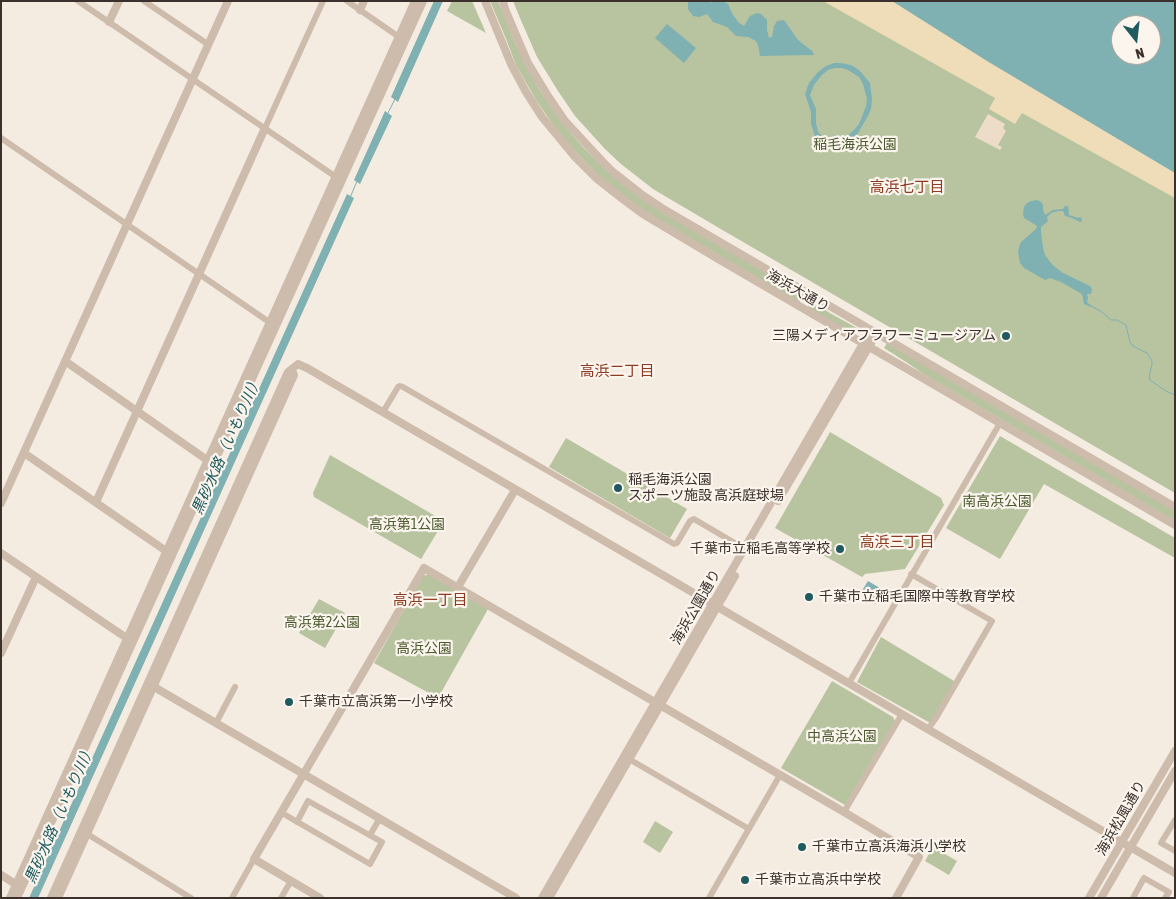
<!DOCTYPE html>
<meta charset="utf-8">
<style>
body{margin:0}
#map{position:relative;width:1176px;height:899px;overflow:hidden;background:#f4ebe1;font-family:"Asap Condensed",sans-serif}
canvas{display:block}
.frame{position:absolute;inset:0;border:2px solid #3b302b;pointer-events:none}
.north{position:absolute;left:1111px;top:15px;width:50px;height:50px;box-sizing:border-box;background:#fbf5ee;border:1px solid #aea6a0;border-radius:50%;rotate:164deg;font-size:14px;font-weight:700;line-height:20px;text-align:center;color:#3b302b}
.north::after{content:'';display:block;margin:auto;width:18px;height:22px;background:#1f5a5e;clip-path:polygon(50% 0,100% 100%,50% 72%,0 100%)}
</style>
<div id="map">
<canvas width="1176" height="899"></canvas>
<div class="frame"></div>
<div class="north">N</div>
</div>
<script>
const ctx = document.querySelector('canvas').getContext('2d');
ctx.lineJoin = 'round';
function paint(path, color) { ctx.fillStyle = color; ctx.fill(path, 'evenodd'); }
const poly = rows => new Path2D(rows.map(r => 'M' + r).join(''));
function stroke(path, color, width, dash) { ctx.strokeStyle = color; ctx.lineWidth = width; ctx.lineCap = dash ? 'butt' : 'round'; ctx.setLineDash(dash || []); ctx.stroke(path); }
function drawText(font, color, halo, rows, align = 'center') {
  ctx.font = font + ' "Asap Condensed","Noto Sans JP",sans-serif'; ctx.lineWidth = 4.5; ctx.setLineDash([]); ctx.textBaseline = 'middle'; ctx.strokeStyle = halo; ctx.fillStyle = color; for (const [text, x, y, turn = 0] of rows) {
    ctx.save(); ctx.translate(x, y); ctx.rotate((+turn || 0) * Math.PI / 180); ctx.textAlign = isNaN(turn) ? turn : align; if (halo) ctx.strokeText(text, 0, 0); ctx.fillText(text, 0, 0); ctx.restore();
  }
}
paint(poly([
 [452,1,472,1,486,33,447,11],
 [490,1,498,1,516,45,539,89,547,101,563,124,583,147,602,166,620,182,803,294,804,295,800,302,799,302,664,223,628,200,600,177,567,143,551,122,536,100,516,65,506,39],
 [513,1,890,1,1175,174,1175,493,719,228,653,189,621,164,605,149,575,116,558,91,537,57,520,18],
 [812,300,816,301,828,312,857,328,853,334,809,308,808,306],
 [887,343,1175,510,1175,521,925,375,906,362,884,348],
 [830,432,941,498,944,505,905,569,865,574,862,577,775,528],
 [1000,436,1175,538,1175,558,1044,484,1000,559,946,528],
 [566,438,687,509,670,538,549,467],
 [330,455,444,521,421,559,314,497,313,493],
 [429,574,488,609,438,698,374,663,423,576],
 [319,599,345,613,325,648,299,633],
 [881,637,959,684,932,724,857,682],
 [832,681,893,717,895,721,845,805,781,768],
 [655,821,673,832,660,853,643,842],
 [933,847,957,861,949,875,925,861]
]), '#b8c4a0');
paint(poly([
 [823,1,898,1,1175,167,1175,198,1022,113,1015,124,989,109,995,98]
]), '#efdcb8');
paint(poly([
 [988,114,1005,124,1003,128,1006,131,998,145,1002,147,1000,150,975,137]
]), '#ecdcc8');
paint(poly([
 [434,1,443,1,398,102,391,97],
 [688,1,710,1,711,3,715,1,723,1,728,4,732,13,738,22,744,26,750,16,757,13,761,14,767,20,767,30,769,38,772,37,774,26,777,21,784,20,798,40,812,51,814,55,760,56,758,45,756,41,748,37,736,36,727,27,713,22,707,14,699,17,693,16,688,9],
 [892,1,1175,1,1175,173,987,61],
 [1121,25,1151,25,1151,55,1121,55],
 [667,24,696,48,684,63,655,38],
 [834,63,841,63,851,65,859,70,870,83,872,99,871,109,868,116,858,133,851,139,843,144,837,146,825,144,815,136,811,124,811,112,805,94,809,83,818,72,826,66],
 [835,68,842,68,848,70,859,77,863,84,867,99,866,106,863,114,859,124,854,130,844,139,832,141,826,140,818,132,816,123,816,109,810,95,814,85,822,75,828,70],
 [385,111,392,116,360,184,354,180],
 [347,194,354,198,38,898,29,898],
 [1037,200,1041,202,1043,205,1043,210,1045,215,1053,210,1063,209,1065,206,1068,206,1069,215,1078,218,1080,217,1082,219,1082,221,1080,222,1072,218,1065,216,1063,211,1058,211,1051,213,1047,217,1048,221,1041,227,1041,231,1043,248,1045,255,1050,262,1055,267,1063,273,1090,286,1092,289,1091,294,1087,294,1088,298,1087,302,1089,304,1091,305,1091,307,1084,304,1082,294,1061,282,1050,278,1045,280,1024,268,1020,263,1018,252,1019,247,1021,242,1036,229,1037,226,1024,218,1023,214,1024,207,1027,203,1031,201],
 [868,581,885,591,876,604,860,594]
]), '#7fb0b2');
stroke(poly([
 [388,113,395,99],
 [350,198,357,181],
 [1091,306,1102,312,1111,320,1117,320,1126,325,1130,342,1133,346,1147,353,1152,361,1152,364,1149,377,1150,380,1166,391,1175,395]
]), '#7fb0b2', 1);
stroke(poly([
 [78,1,339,179],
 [144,1,209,45],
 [347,1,399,37],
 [265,128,323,1],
 [1,138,272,324],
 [383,412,398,387,400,386,403,387,674,544,677,543,690,521,694,519,745,549],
 [911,574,992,621,936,718,928,729],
 [849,683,1000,423],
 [216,723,235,687],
 [629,759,749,829],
 [844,812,902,714],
 [282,813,370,864,382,842,308,801,297,822],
 [1175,820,1161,843,1175,851],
 [84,832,191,898],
 [370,835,380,818],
 [232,898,254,859],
 [281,898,291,881],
 [709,898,780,775],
 [1133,898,1144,878,1169,892,1165,898]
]), '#cdbbac', 6);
stroke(poly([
 [485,1,511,64,526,92,542,117,575,157,596,178,624,200,643,214,720,260,1175,525],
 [503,1,505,9,528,63,548,96,565,121,602,161,613,172,641,194,665,210,1175,507],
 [360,10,364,1],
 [109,22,119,1],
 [65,361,210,462],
 [24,453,169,553],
 [778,501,877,333],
 [96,502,265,128],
 [1,503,228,1],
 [1,553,131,641],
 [458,587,515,490],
 [1,653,36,577],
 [149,684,516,898],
 [1,875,20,887],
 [10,898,415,1],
 [17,898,423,1],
 [51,898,288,372,298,364,307,368,1175,873],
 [58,898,294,375,292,370],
 [320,898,254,859,424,568,844,812,919,857,896,898],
 [542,898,871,330],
 [549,898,735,576],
 [1089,898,1175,751],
 [1101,898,1175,771]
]), '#cdbbac', 8);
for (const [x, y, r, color] of [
 [1006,336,5,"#1f5a5e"],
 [618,488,5,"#1f5a5e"],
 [840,549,5,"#1f5a5e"],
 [809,597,5,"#1f5a5e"],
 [289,702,5,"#1f5a5e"],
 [802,847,5,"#1f5a5e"],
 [745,880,5,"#1f5a5e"]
]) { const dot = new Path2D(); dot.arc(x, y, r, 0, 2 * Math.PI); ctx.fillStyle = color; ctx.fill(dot); stroke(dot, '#fbf5ee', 2); }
drawText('14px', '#4a5a2e', '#fbf5ee', [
 ["稲毛海浜公園",855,145],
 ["南高浜公園",997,502],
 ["高浜第1公園",407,525],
 ["高浜第2公園",322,623],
 ["高浜公園",424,649],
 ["中高浜公園",842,737]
]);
drawText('14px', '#3b302b', '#fbf5ee', [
 ["海浜大通り",798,291,30],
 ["海浜公園通り",696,607,-60],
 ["海浜松風通り",1121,818,-60]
]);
drawText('14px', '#3b302b', '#fbf5ee', [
 ["三陽メディアフラワーミュージアム",996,336,"right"],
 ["稲毛海浜公園",628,480],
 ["スポーツ施設 高浜庭球場",628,496],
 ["千葉市立稲毛高等学校",830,549,"right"],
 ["千葉市立稲毛国際中等教育学校",819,597],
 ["千葉市立高浜第一小学校",299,702],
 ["千葉市立高浜海浜小学校",812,847],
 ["千葉市立高浜中学校",755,880]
], 'left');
drawText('15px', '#8c3b22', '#fbf5ee', [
 ["高浜七丁目",907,187],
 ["高浜二丁目",617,371],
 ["高浜三丁目",897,542],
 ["高浜一丁目",430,600]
]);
drawText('italic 15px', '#1f5a5e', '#fbf5ee', [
 ["黒砂水路（いもり川）",227,445,-66],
 ["黒砂水路（いもり川）",60,814,-66]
]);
</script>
